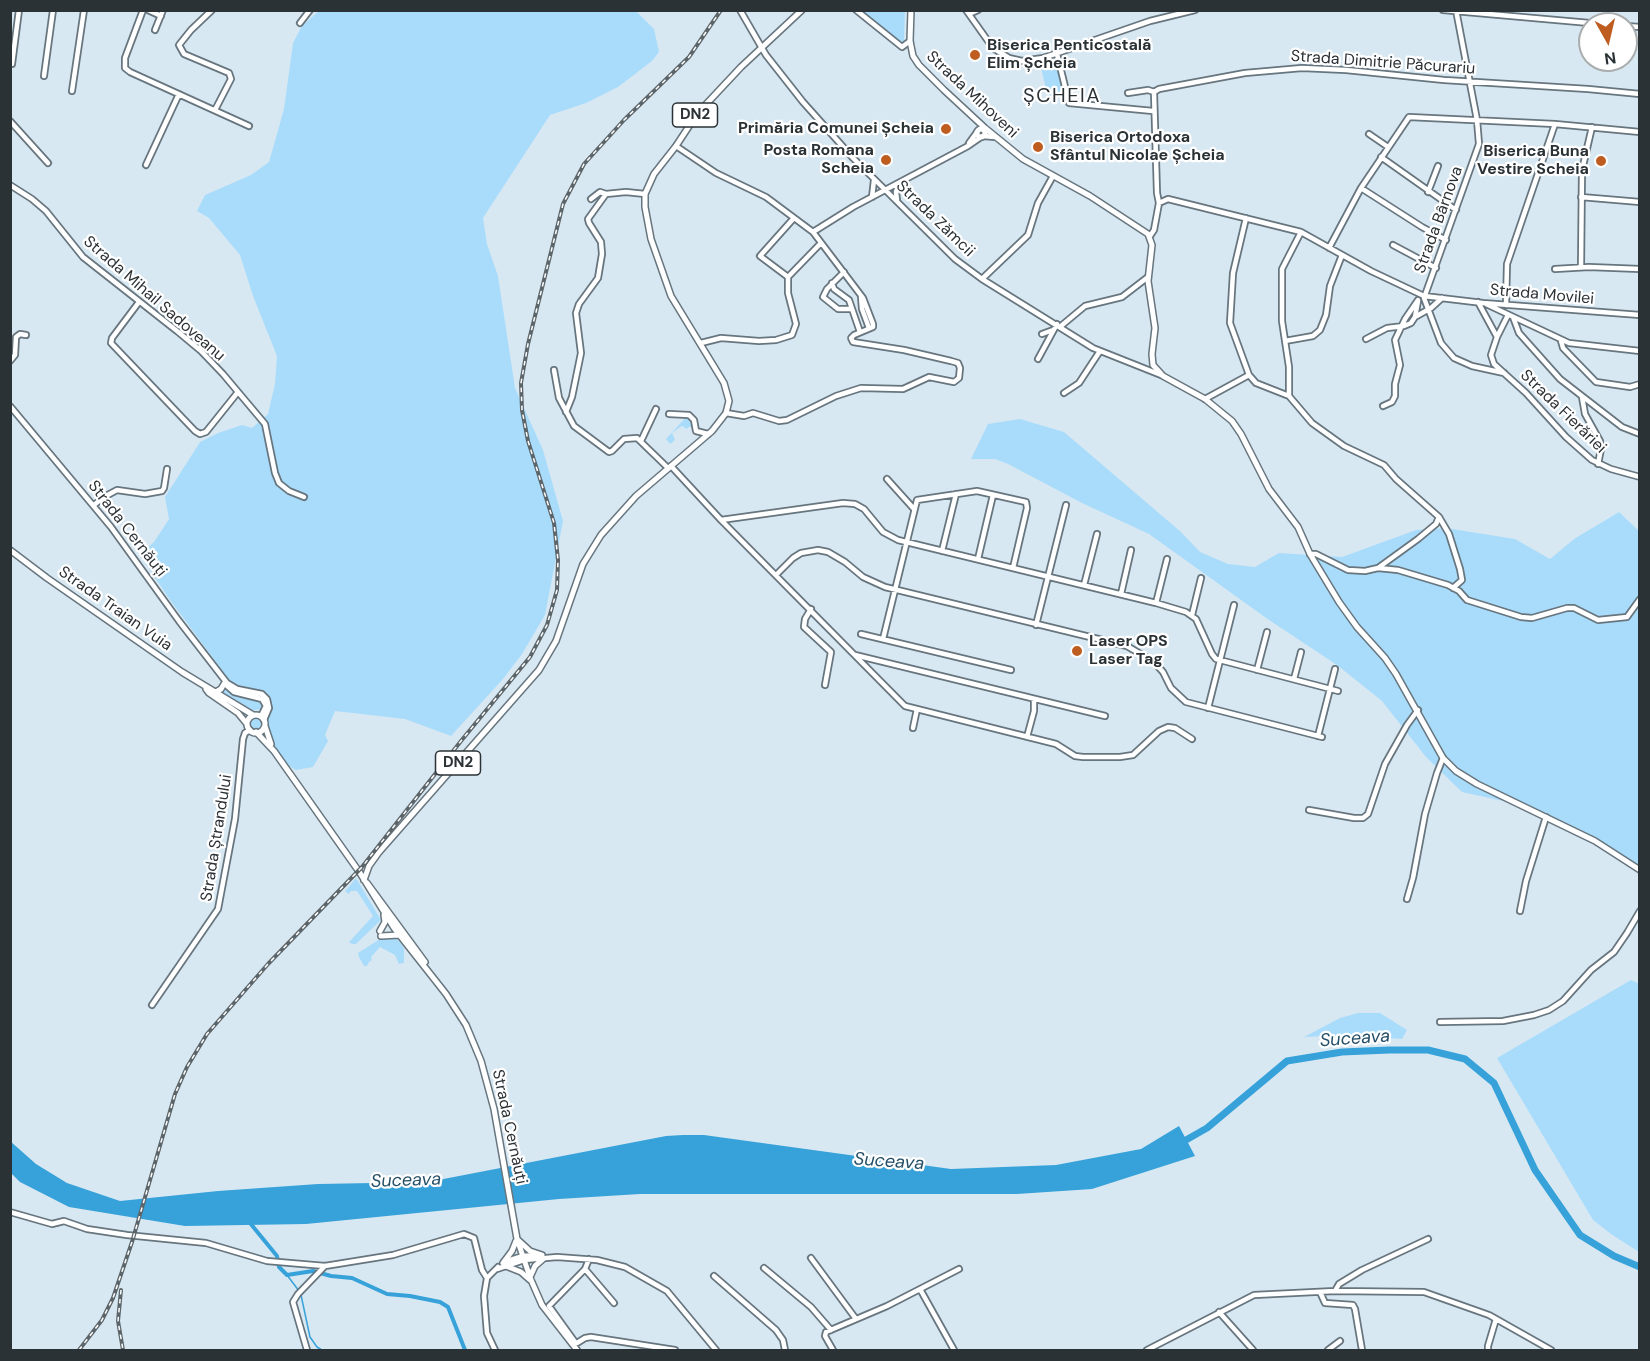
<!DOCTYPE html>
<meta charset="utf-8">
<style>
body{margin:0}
#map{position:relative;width:1650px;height:1361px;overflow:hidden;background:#d8e8f2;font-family:"DM Sans",sans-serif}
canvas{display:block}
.frame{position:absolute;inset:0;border:12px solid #2b3235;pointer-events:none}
.north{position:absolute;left:1578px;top:12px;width:60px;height:60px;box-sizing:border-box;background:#fff;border:2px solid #aaadae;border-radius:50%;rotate:172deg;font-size:16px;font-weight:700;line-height:24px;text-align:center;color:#2b3235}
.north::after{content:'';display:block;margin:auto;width:21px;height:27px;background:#bf5d20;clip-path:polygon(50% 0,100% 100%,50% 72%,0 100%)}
</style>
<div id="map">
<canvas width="1650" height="1361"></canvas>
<div class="frame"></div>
<div class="north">N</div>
</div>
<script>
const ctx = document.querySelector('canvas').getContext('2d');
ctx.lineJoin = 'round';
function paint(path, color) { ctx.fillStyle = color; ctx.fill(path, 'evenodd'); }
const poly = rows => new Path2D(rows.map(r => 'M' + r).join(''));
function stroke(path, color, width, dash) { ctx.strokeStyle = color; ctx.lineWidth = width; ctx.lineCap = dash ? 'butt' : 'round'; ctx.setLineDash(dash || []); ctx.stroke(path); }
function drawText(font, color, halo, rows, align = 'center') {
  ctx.font = font + ' "DM Sans",sans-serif'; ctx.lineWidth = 4.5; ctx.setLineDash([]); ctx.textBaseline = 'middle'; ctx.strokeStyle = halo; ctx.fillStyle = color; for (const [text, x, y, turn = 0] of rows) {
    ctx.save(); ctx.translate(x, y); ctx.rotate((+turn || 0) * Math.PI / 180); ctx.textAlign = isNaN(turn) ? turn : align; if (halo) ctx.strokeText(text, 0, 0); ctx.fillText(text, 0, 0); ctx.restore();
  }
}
paint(poly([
 [320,10,635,10,654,29,659,52,652,61,618,87,586,103,550,115,483,218,487,244,498,276,515,388,543,450,563,521,545,615,522,654,503,679,451,736,405,719,335,711,325,735,328,741,313,767,296,770,284,763,267,734,266,722,270,708,259,691,237,686,230,681,170,600,140,555,154,542,169,519,165,497,200,442,218,433,242,425,252,428,268,414,275,384,277,356,253,296,240,255,209,218,197,211,205,195,251,175,269,162,284,109,293,43,302,26],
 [859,11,905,11,904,41,899,41],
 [1056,61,1063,92,1050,96,1047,93,1041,68,1043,64],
 [687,416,691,418,694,427,689,427,686,429,683,426,680,427,672,433,675,440,670,444,666,439],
 [1020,419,1064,432,1181,532,1200,552,1228,564,1255,567,1279,553,1342,557,1416,530,1446,528,1515,539,1550,559,1574,539,1619,512,1639,531,1639,866,1584,832,1530,807,1462,792,1426,757,1382,701,1337,665,1269,620,1149,534,1082,503,1008,464,995,459,971,459,988,424],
 [225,687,232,693,259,699,264,705,263,709,249,711,222,692],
 '247 724a9 9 0 1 1 18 0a9 9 0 1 1-18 0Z',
 [356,878,381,920,356,944,352,944,349,942,373,916,357,891,351,891,349,894,345,891],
 [388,936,395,936,404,948,404,963,399,964,395,955,380,947,371,957,372,960,369,962,367,966,364,966,359,957,358,953,380,939],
 [1631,980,1640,984,1639,1252,1611,1234,1593,1220,1497,1058],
 [1358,1013,1380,1013,1407,1030,1402,1039,1350,1035,1304,1037,1340,1018]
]), '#a9dcfb');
paint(poly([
 [1179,1126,1195,1156,1092,1189,1017,1194,640,1194,559,1199,306,1224,185,1226,69,1207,20,1182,11,1173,10,1141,36,1164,67,1183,120,1201,218,1191,318,1184,428,1182,666,1136,683,1135,704,1135,951,1169,1056,1165,1141,1149]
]), '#37a2d9');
stroke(poly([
 [287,1275,299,1291],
 [301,1295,310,1337,317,1347,322,1350]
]), '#37a2d9', 1.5);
stroke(poly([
 [250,1223,277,1256,279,1267,287,1275,313,1271,331,1276,352,1278,387,1294,410,1296,440,1302,448,1307,465,1350]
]), '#37a2d9', 4);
stroke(poly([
 [1179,1144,1207,1128,1287,1061,1342,1052,1389,1050,1428,1050,1465,1059,1494,1083,1535,1170,1580,1235,1614,1256,1640,1267]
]), '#37a2d9', 7);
const minor = poly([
 [143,10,125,58,125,68,130,72,249,126],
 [148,10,161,16],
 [212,10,191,30,179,45,184,54,229,73,231,79,215,110],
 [740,10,766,55,803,102,853,158,955,259,982,279,1093,348,1161,375],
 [856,10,902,47,910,41],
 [966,10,993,48,1009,58,1022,61,1043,58,1150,21,1195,10],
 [1443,10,1601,24],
 [1456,10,1477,120,1479,144,1424,298,1441,343,1454,358,1472,366,1504,373],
 [969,14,978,10],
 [300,23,310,10],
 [1626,26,1640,27],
 [155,30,163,10],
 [1057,54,1069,103,1153,111],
 [12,64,19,10],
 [44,76,53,10],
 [72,91,84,10],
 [1128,93,1148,90,1154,92,1159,89,1245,73,1302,68,1346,70,1444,80,1588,89,1640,94],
 [10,121,48,163],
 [1369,134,1388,147],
 [983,136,995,137],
 [969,143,977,132],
 [676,146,716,173,766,197,813,232,863,298,873,324,873,327,854,335,851,338,853,342,904,350,951,361,958,363,960,368,959,378,954,382,929,377,903,389,861,388,836,396,787,420,779,421,753,413,744,416,726,413],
 [1381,157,1456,210],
 [146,165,179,94],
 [10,185,32,199,46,211,83,257,177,331,201,351,223,374,265,424,275,473,279,483,289,491,304,497],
 [1361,188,1422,227,1446,240],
 [1428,192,1438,166],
 [872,197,874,180],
 [1581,197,1640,202],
 [591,199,600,192,606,194],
 [897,200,896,192,899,183],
 [1159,203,1168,199,1301,232,1371,271,1424,296,1483,303,1640,315],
 [1246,218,1233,273,1230,323,1249,375,1256,383,1289,396,1312,423,1344,446,1384,465,1396,479,1439,517,1436,524,1418,539,1378,568,1365,571,1348,570,1316,554,1310,554],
 [813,232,853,207,968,146,981,137],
 [1150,236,1154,230,1159,203,1157,193,1154,92],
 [1393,245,1436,268],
 [1329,248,1361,188,1409,117,1555,124,1640,132],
 [1581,267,1582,170,1592,127],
 [1555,269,1589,267,1640,269],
 [844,272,827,289,823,297,838,309,850,309],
 [788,277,760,256,794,218],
 [982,279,1028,235,1038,203,1053,176],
 [832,283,834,289,849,300,860,332],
 [861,296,862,309,869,328],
 [139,302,112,338,111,343,195,431,200,434,206,432,238,392],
 [1478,302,1497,337,1491,355,1494,364,1526,393,1566,437,1592,460,1611,469,1640,477],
 [1486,304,1569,343,1640,351],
 [1506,305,1507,264,1555,124],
 [1415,317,1431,308,1442,298],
 [1513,317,1519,333,1560,379,1622,427,1640,434],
 [1061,326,1085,306,1122,297,1148,277],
 [1042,334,1053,330],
 [1497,337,1508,315],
 [1366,339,1387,328,1404,326,1411,323,1415,317,1418,301],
 [1285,341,1313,336,1320,330,1326,315,1330,286,1342,255],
 [1561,341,1563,348,1596,382,1630,387,1640,384],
 [701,343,721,338,759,341,776,340,792,335,796,324,788,293,788,277,821,243],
 [1038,359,1057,324],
 [10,361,15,355,16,337,20,334,26,335],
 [554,370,559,398,574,426,609,452,612,451,624,439,637,438,668,468],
 [1064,393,1079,383,1100,351],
 [1289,396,1289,367,1282,321,1282,269,1301,232],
 [1582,397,1585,414,1600,441,1601,449,1598,464],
 [1205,399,1249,375],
 [10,406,111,527,179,621,227,683,237,689,262,694,267,699,269,708,264,720],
 [1383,406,1392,402,1395,396,1395,384,1400,365,1395,340,1405,319,1418,300],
 [566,412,572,397,581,353,576,313,579,304,598,278,602,254,601,242,589,223,588,219,606,194,626,192,645,194],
 [669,414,689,415,694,420,696,431,708,434],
 [641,441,656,409],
 [671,466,721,520,905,706,1056,744,1075,756,1083,757,1120,757,1133,755,1159,731,1168,727,1175,728,1192,739],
 [887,479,914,509],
 [94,505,104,497,117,490,145,494,162,491,164,488,167,469],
 [1439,517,1449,534,1460,569,1462,580,1453,588],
 [721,520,843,503,855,504,864,509,883,532,898,540,1156,603,1186,612,1196,619,1212,654,1216,659,1338,691],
 [942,551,956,494],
 [978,559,993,495],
 [1378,568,1398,570,1448,585,1459,591,1467,600,1521,617,1532,618,1567,608,1574,608,1598,620,1627,617,1640,599],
 [776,575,793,558,801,553,818,550,828,552,845,562,863,577,885,587,1127,646,1154,662,1163,672,1171,688,1186,702,1322,737],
 [1084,585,1097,534],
 [1121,594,1131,550],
 [1156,603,1167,559],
 [811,609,805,619,804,627,831,652,825,685],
 [1192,615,1201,578],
 [1036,625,1066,505],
 [861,634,1011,670],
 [883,639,917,500,977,491,1026,502,1027,508,1013,568],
 [855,655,1105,716],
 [1257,670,1267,632],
 [1294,679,1301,652],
 [225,684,234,692,262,699,266,706,261,716],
 [1208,708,1234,605],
 [913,728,917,709],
 [1318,736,1335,669],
 [1027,737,1034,711,1034,700],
 [1309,810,1354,818,1363,818,1368,814,1385,764,1407,725,1418,710],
 [1407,899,1413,878,1425,814,1437,773,1443,758],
 [1520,911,1526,881,1546,817],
 [152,1005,218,909,235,819,243,739,245,733,250,730],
 [1440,1022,1503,1021,1534,1015,1549,1010,1563,1001,1591,970,1614,952,1627,933,1640,911],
 [10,1212,52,1224,64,1221,87,1229,127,1235,206,1243,267,1261,325,1266,393,1255,464,1234,474,1238,482,1270,487,1278],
 [811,1258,856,1319],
 [589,1259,585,1269,549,1306,575,1342,577,1343,585,1338,591,1337,675,1350],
 [504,1262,523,1256,537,1255],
 [764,1268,811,1307,831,1330],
 [497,1269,524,1260,557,1257,597,1260,625,1267,667,1291,716,1350],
 [585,1269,614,1303],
 [714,1276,776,1330,783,1340,785,1350],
 [920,1289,954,1350],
 [1335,1291,1339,1284,1362,1270,1428,1239],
 [1320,1292,1325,1303,1353,1305,1355,1309,1362,1350],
 [1219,1312,1253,1350],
 [307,1350,293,1302,298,1294,325,1266],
 [495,1350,487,1333,484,1296,487,1278,498,1267],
 [833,1350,825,1336,826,1332,887,1306,959,1269],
 [1147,1350,1254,1295,1335,1291,1424,1292,1489,1315,1551,1350],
 [1328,1350,1340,1341],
 [1488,1350,1488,1346,1496,1319]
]);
const major = poly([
 [911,10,910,41,913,56,919,65,944,90,985,128,1023,159,1090,196,1148,234,1152,245,1148,281,1155,328,1152,354,1153,365,1163,376,1205,399,1232,421,1241,434,1269,489,1298,527,1310,554,1339,602,1357,627,1385,658,1396,674,1443,758,1456,771,1477,784,1595,841,1640,870],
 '977 133a4 4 0 1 1 8 0a4 4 0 1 1-8 0Z',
 [10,550,47,578,182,672,253,715],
 [206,689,209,693,238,713,247,724],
 [216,692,221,689,224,684],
 '247 724a9 9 0 1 1 18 0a9 9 0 1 1-18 0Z',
 [265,726,271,744],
 [256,732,274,751,360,873,394,928,446,994,466,1025,481,1061,494,1109,517,1239,531,1280,542,1305,577,1350],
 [364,880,369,866,379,852,539,670,556,641,583,564,601,535,636,496,712,431,726,413,729,401,724,383,671,296,651,239,645,207,645,194,654,174,676,146,697,114,741,67,802,10],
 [367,883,425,962],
 [380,931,385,922,384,915],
 [381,936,399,935],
 [518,1240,530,1251,542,1255],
 [503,1263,512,1251,516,1241],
 [506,1266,521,1272,530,1280],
 [531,1275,535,1266,543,1259]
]);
stroke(minor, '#67757e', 8);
stroke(major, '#67757e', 8);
stroke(minor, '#fff', 4.5);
stroke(major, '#fff', 5);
const rail = poly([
 [121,1290,118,1321,123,1350],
 [79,1350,102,1320,113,1298,132,1242,175,1094,187,1067,207,1034,268,964,362,867,461,741,530,657,547,625,557,590,558,560,554,523,528,441,522,410,521,383,528,344,563,204,584,164,624,120,689,57,721,10]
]);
stroke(rail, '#5b656a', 4);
stroke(rail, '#fff', 1.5, [4.5]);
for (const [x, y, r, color] of [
 [975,55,6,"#bf5d20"],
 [946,129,6,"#bf5d20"],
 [1038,147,6,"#bf5d20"],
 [886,160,6,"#bf5d20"],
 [1601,161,6,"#bf5d20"],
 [1077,651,6,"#bf5d20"]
]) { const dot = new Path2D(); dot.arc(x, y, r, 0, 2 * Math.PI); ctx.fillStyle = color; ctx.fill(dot); stroke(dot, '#fff', 2); }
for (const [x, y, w] of [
 [695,115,45],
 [458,763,45]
]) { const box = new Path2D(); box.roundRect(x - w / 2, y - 12, w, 24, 4.5); ctx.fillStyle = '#fff'; ctx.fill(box); stroke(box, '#2b3235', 1.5); }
drawText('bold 15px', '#2b3235', null, [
 ["DN2",695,115],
 ["DN2",458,763]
]);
drawText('bold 16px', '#2b3235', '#fff', [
 ["Biserica Penticostală",987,46],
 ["Elim Șcheia",987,64],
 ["Primăria Comunei Șcheia",934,129,"right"],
 ["Biserica Ortodoxa",1050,138],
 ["Sfântul Nicolae Șcheia",1050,156],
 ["Posta Romana",874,151,"right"],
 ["Scheia",874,169,"right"],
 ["Biserica Buna",1589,152,"right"],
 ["Vestire Scheia",1589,170,"right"],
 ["Laser OPS",1089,642],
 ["Laser Tag",1089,660]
], 'left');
drawText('16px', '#2b3235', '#fff', [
 ["Strada Dimitrie Păcurariu",1383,63,4],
 ["Strada Mihoveni",972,95,43],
 ["Strada Zămcii",935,219,44],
 ["Strada Bârnova",1439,220,-70],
 ["Strada Movilei",1542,295,5],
 ["Strada Mihail Sadoveanu",154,299,41],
 ["Strada Fierăriei",1563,412,44],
 ["Strada Cernăuți",127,529,52],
 ["Strada Traian Vuia",115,609,35],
 ["Strada Ștrandului",217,838,-81],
 ["Strada Cernăuți",509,1127,78]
]);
drawText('italic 18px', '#254f67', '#fff', [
 ["Suceava",1355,1039,-4],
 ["Suceava",889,1162,4],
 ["Suceava",406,1181,-2]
]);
ctx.letterSpacing = '1.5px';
drawText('20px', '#2b3235', '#fff', [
 ["ȘCHEIA",1062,97]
]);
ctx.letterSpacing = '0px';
</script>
